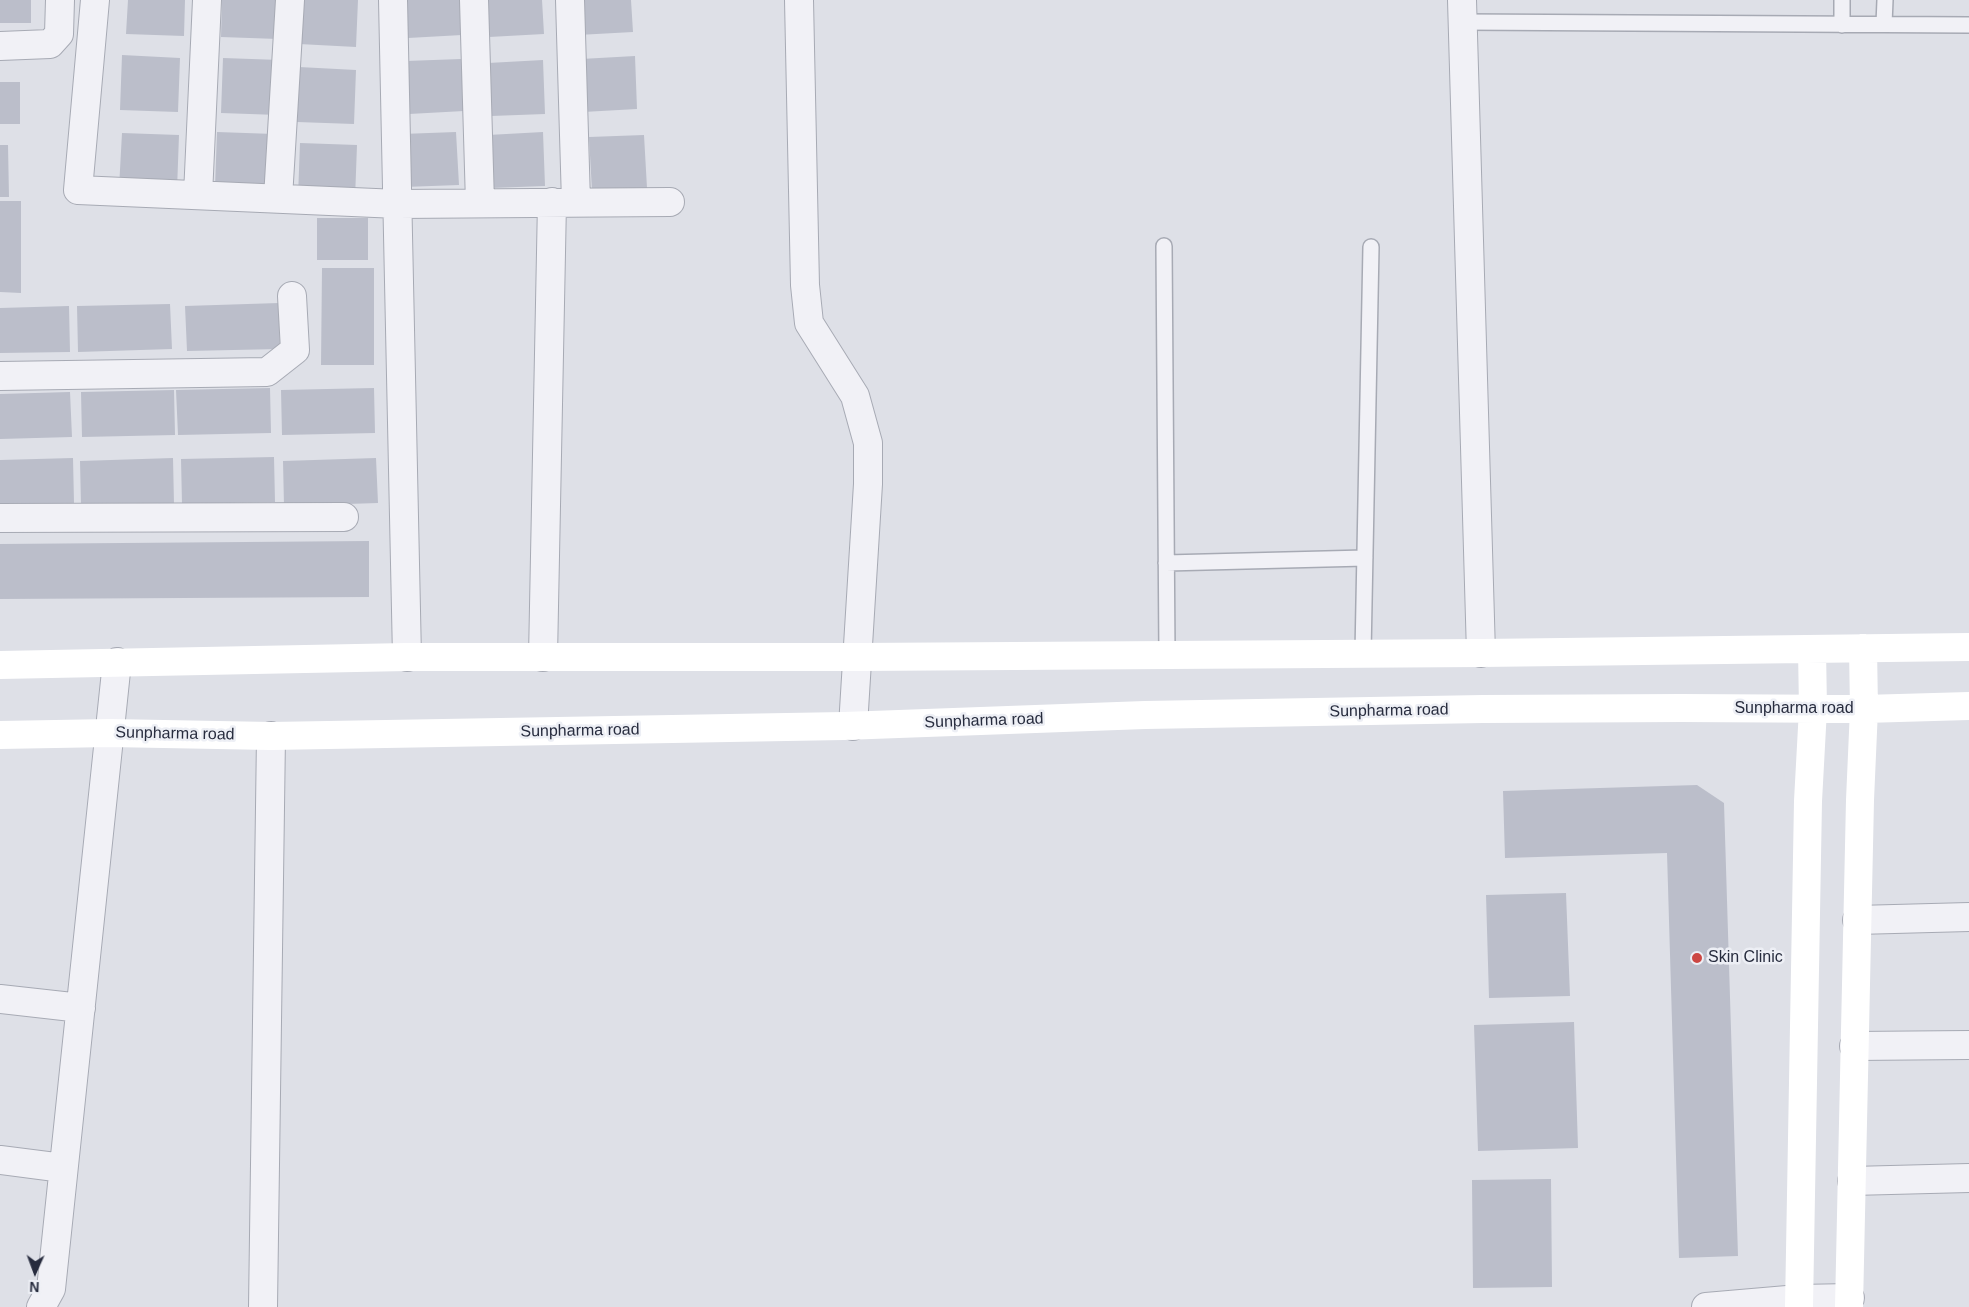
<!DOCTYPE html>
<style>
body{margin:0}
#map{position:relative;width:1969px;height:1307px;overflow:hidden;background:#dee0e7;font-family:Helvetica,sans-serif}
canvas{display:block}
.north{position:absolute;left:10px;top:1247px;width:50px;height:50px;-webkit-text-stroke:4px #edeff5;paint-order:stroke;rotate:182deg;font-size:14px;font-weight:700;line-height:20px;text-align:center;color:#272c3e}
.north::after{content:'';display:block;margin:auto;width:18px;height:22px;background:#272c3e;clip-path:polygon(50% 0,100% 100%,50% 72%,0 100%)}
</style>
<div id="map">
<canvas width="1969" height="1307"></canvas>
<div class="north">N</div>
</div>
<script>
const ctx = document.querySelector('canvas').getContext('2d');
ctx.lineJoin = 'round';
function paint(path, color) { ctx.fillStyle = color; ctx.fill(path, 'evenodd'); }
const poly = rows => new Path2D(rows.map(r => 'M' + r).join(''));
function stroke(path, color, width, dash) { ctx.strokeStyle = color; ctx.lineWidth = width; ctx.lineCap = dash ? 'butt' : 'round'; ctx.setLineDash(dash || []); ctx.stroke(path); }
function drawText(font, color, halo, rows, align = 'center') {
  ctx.font = font + ' Helvetica,sans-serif'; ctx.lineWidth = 5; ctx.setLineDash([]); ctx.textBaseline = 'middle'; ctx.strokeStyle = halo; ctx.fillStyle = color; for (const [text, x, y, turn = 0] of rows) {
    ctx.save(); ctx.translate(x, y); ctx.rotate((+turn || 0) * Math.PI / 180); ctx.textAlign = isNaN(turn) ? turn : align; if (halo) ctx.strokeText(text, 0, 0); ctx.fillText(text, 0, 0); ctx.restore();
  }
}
paint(poly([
 [0,0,31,0,31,23,0,23],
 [128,0,185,0,184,36,126,34],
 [222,0,280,0,278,39,221,37],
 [300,0,358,0,356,47,299,44],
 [406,0,460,0,462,35,408,38],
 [487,0,542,0,544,34,489,37],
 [576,0,631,0,633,32,578,35],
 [122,55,180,58,178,112,120,110],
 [635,56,637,109,583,112,581,59],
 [223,58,280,60,278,115,221,113],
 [461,59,464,111,409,114,406,61],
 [543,60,545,114,491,116,488,63],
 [299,67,356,70,354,124,297,122],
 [0,82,20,82,20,124,0,124],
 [217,132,274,134,272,189,215,187],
 [456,132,459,185,404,187,402,134],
 [543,132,545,186,491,188,488,135],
 [122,133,179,135,177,190,119,188],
 [644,135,647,188,592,191,589,137],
 [300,143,357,145,355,199,298,197],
 [0,145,8,145,9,197,0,197],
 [0,201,21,201,21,293,0,292],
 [317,218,368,218,368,260,317,260],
 [322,268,374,268,374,365,321,365],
 [279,303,280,349,187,351,185,306],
 [170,304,172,349,78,352,77,306],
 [69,306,70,352,0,353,0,308],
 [270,388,271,433,178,435,176,390],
 [374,388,375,433,282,435,281,390],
 [174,390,175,435,82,437,81,392],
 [70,392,72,437,0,439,0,394],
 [274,457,275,502,182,504,181,459],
 [73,458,74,503,0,505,0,460],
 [173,458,174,504,81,506,80,461],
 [376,458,378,503,284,506,283,461],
 [369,541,369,597,0,599,0,544],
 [1697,785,1724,803,1738,1256,1679,1258,1667,853,1505,858,1503,791],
 [1566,893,1570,996,1489,998,1486,895],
 [1574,1022,1578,1148,1478,1151,1474,1025],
 [1551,1179,1552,1287,1473,1288,1472,1180]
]), '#bbbeca');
const lane = poly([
 [1463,22,1969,25],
 [1884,24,1885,0],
 [1842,25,1842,0],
 [1164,246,1167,654],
 [1166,563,1365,558],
 [1363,653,1371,247]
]);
const street = poly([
 [95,0,78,190,398,204,670,202],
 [393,0,407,657],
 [474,0,480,203],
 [570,0,576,202],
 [799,0,805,285,809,323,855,396,868,443,868,484,853,726],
 [1462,0,1481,653],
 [0,46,50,44,59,34,60,0],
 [198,195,207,0],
 [278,198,290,0],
 [0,376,267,372,295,350,292,296],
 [0,518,344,517],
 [543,657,552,202],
 [1857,920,1969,917],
 [0,999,81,1008],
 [1854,1046,1969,1045],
 [0,1160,63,1168],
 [1852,1181,1969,1178],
 [41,1307,51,1289,117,662],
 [263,1307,271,736],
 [1706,1307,1799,1299,1850,1298]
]);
stroke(lane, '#a7aab4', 18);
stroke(street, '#a7aab4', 30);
stroke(lane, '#f1f1f6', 15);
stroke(street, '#f1f1f6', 28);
stroke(poly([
 [0,665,407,657,858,657,1481,653,1969,647],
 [0,735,110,733,271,736,844,726,1145,715,1483,709,1681,708,1864,709,1969,706],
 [1799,1307,1808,801,1813,709,1812,649],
 [1849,1307,1860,800,1864,709,1863,648]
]), '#fff', 28);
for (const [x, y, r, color] of [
 [1697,958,6,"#cc4743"]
]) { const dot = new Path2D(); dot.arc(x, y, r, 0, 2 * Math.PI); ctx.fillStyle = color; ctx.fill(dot); stroke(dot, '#edeff5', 2); }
drawText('16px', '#272c3e', '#edeff5', [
 ["Sunpharma road",1794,709],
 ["Sunpharma road",1389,711,-1],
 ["Sunpharma road",984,721,-2],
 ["Sunpharma road",580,731,-1],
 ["Sunpharma road",175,734,1]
]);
drawText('16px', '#272c3e', '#edeff5', [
 ["Skin Clinic",1708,958]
], 'left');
</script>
